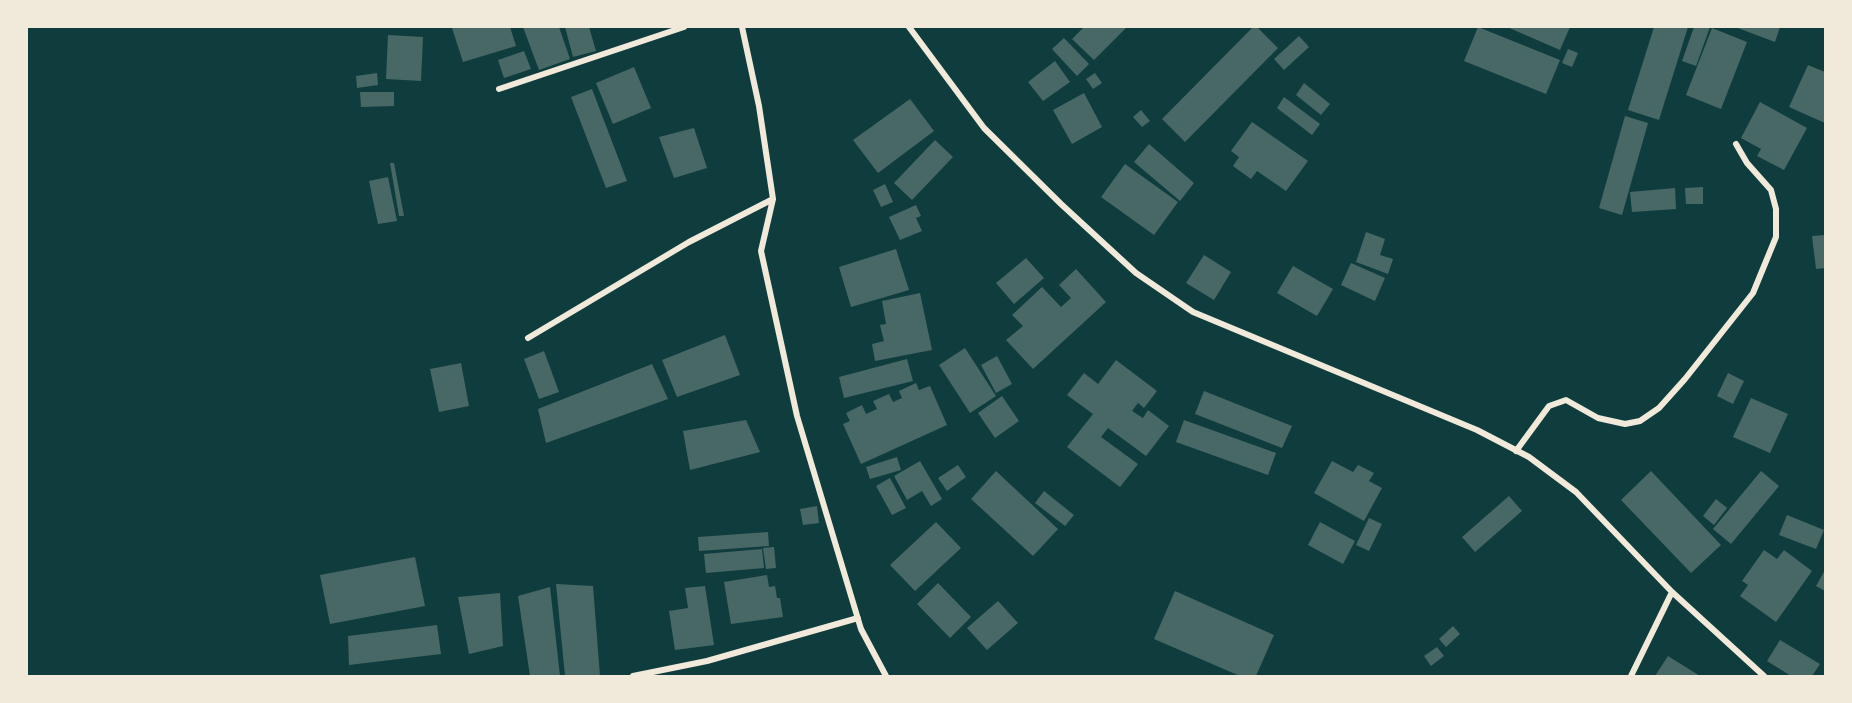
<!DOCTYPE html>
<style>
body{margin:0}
#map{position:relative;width:1852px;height:703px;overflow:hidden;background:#0f3d3e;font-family:Ubuntu,sans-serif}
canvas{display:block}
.frame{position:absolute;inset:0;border:28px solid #f1e9da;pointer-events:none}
</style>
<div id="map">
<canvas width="1852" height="703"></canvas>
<div class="frame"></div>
</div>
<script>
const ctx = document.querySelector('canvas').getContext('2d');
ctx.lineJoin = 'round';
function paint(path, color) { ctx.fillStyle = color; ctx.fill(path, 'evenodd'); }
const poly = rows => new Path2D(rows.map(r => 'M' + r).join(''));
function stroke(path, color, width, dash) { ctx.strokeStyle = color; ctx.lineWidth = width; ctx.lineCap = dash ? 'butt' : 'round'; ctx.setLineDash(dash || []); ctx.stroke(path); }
paint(poly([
 [510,27,516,46,463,62,452,28],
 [523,27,559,27,570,59,539,70],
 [565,27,589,27,596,51,573,57],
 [1084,27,1127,27,1094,60,1072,39],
 [1253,27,1257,27,1278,48,1185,142,1162,119],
 [1478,27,1560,60,1546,94,1464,61],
 [1507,27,1570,27,1560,50],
 [1654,27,1688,27,1659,120,1628,110],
 [1694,27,1710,27,1696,66,1682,61],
 [1735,27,1780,27,1775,42],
 [1712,28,1747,42,1721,109,1686,95],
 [388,35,423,37,421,81,386,79],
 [1299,36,1309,47,1284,70,1274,59],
 [1064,38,1089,64,1077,76,1052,49],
 [1568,49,1578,53,1572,67,1562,63],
 [524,51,531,69,504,78,498,60],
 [1055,61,1070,82,1043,101,1028,82],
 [1808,65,1825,72,1825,123,1789,107],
 [634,67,651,108,613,124,596,83],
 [377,73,378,85,357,88,356,76],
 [1095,73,1102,83,1093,89,1086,79],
 [1304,83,1330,104,1321,115,1296,95],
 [592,89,627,181,606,188,571,97],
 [360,92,394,92,394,106,361,107],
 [1084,93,1102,127,1072,144,1053,110],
 [1284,97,1320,124,1312,135,1277,108],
 [910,99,934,131,878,173,853,140],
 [1760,102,1807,128,1784,170,1757,156,1761,149,1741,138],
 [1141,110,1150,121,1142,127,1133,117],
 [1625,116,1648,123,1622,215,1599,208],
 [1252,122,1308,161,1286,191,1257,171,1251,179,1233,166,1239,157,1231,151],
 [694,128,707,168,674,178,659,137],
 [935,140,953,157,912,200,894,183],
 [1149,144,1194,183,1180,201,1134,162],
 [390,163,394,163,404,216,399,216],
 [1125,164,1178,202,1154,235,1101,197],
 [388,177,397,221,378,224,369,181],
 [885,184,893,202,881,207,873,190],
 [1703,187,1703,204,1686,204,1685,188],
 [1675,188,1676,209,1632,212,1630,192],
 [916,205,921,216,916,218,922,231,900,240,889,217],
 [1366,232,1385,239,1380,255,1393,259,1388,274,1356,262],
 [1825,235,1825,268,1816,269,1812,236],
 [896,249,909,290,851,307,839,267],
 [1204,255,1231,272,1214,300,1186,283],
 [1026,258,1044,278,1014,304,996,283],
 [1351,263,1385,278,1375,301,1341,285],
 [1293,266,1333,289,1317,316,1277,293],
 [1076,269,1106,302,1033,369,1006,340,1023,326,1012,315,1042,287,1061,307,1071,298,1059,285],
 [920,293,932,350,875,361,872,344,884,341,880,325,886,324,882,301],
 [725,335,740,375,677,397,662,360],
 [965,348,996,396,970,413,939,365],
 [544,351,559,392,539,399,524,359],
 [997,356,1012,384,996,393,981,365],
 [907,359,913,381,844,398,839,377],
 [1116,360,1157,391,1144,408,1138,403,1132,411,1143,418,1148,410,1169,426,1146,456,1108,428,1101,437,1138,464,1120,487,1067,447,1093,414,1067,395,1084,373,1098,384],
 [461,363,469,406,439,412,430,369],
 [652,364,668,399,546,443,538,409],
 [1728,373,1744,381,1733,404,1717,396],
 [916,383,919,390,930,386,947,425,861,464,843,424,850,421,846,413,862,405,866,414,877,409,873,401,889,394,893,402,902,398,899,391],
 [1204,391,1292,426,1282,448,1195,414],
 [1002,396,1019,421,995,438,978,413],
 [1751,398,1788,414,1770,453,1733,437],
 [746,420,760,452,690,470,683,431],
 [1184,420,1276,453,1268,475,1176,442],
 [897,457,901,470,870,479,866,467],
 [920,461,942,499,931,506,922,491,907,500,894,476],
 [1332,461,1353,472,1358,465,1374,473,1369,481,1382,488,1364,521,1314,493],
 [958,465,966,477,947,491,938,478],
 [996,471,1058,529,1033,556,971,499],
 [1651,471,1721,545,1691,573,1621,500],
 [1761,471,1779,486,1731,544,1713,529],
 [890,478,906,508,892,515,876,486],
 [1044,491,1074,515,1065,526,1035,503],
 [1509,496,1522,511,1475,552,1462,537],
 [1716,499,1727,508,1714,525,1703,516],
 [817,506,819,523,803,525,800,509],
 [1787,515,1824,530,1816,549,1779,535],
 [1369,518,1382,524,1369,551,1356,545],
 [936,522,961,548,915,591,890,565],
 [1320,522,1355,541,1343,564,1308,545],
 [768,532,769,546,699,551,698,537],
 [774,547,776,568,766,569,763,548],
 [762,549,764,568,706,573,704,554],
 [1764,550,1777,559,1784,550,1812,571,1776,622,1740,596,1748,585,1742,581],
 [415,557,425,606,330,624,320,575],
 [1825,570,1825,591,1816,586],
 [767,575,769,587,775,586,777,598,780,598,783,617,731,624,724,582],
 [938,583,971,617,950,638,917,604],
 [556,584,593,586,600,676,565,676],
 [705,586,714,645,675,650,669,611,688,608,685,588],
 [550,587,560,676,530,676,518,596],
 [1175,591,1274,635,1256,676,1240,676,1154,639],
 [500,593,503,646,469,654,458,597],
 [998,601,1018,623,987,650,967,628],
 [437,625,441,654,349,665,348,636],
 [1453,626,1460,634,1446,647,1439,639],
 [1780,640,1820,664,1812,676,1791,676,1767,661],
 [1437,647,1444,656,1431,666,1424,656],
 [1668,656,1700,676,1655,676]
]), '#486865');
stroke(poly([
 [742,27,759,106,773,199,761,251,797,416,861,629,886,676],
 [909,27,984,128,1061,204,1136,273,1193,312,1477,430,1529,457,1576,492,1672,592,1764,676],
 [499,89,684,27],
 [528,338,689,242,773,199],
 [1516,451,1549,406,1566,400,1598,418,1625,424,1640,421,1659,408,1685,379,1753,293,1776,237,1776,209,1771,190,1747,163,1736,144],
 [633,676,707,661,858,618],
 [1631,676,1672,592]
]), '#f1e9da', 6);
</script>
